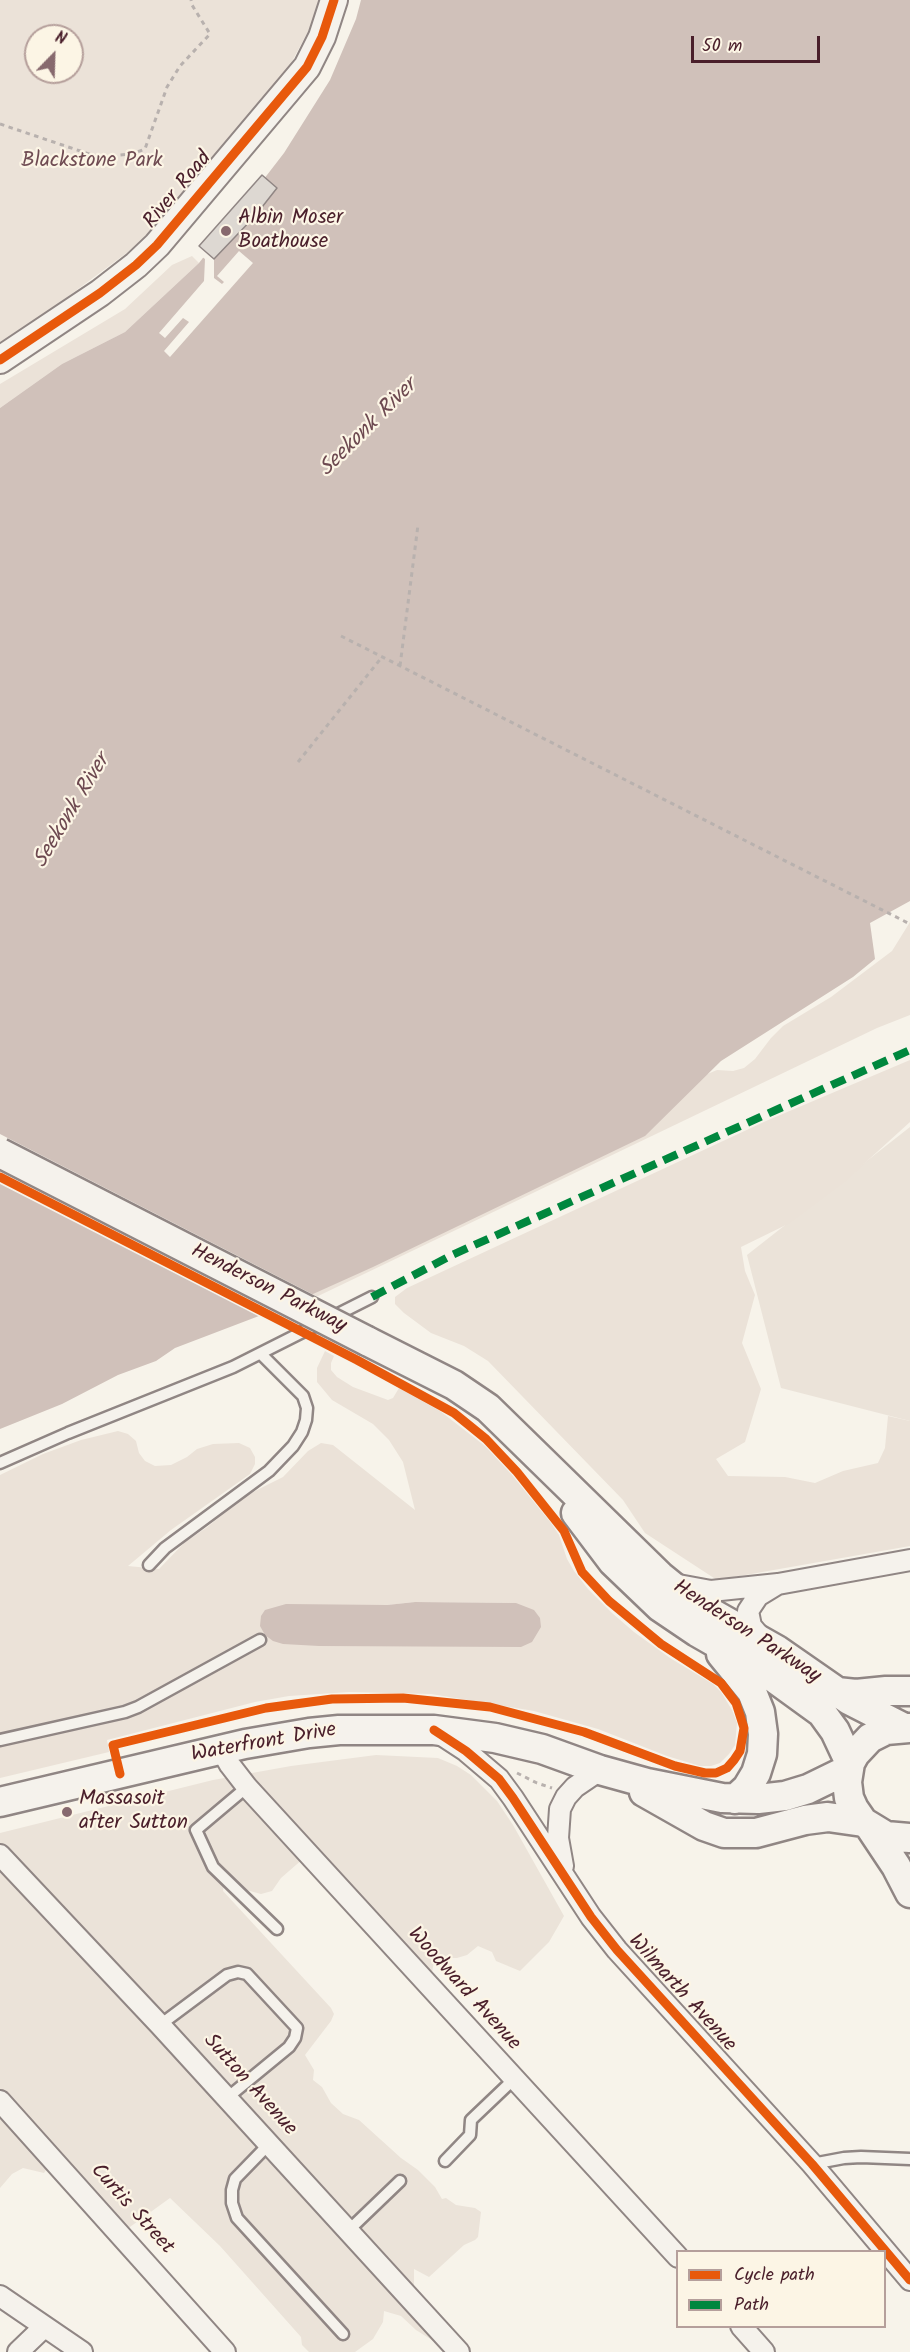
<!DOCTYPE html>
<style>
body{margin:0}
#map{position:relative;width:910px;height:2352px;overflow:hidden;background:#f7f3ea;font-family:Kalam,sans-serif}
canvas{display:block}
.legend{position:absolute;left:676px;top:2250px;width:210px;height:78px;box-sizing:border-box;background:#fcf5e5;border:2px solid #b59f9b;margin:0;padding:8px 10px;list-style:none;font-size:18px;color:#4a1f2b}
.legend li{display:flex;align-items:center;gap:12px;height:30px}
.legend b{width:30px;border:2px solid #b59f9b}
.north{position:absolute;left:24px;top:24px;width:60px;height:60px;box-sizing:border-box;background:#fcf5e5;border:2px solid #b59f9b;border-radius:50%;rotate:23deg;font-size:16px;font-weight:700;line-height:24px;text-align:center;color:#4a1f2b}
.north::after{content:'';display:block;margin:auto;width:21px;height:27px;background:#87696e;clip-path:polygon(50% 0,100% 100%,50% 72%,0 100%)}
.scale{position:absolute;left:691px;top:36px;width:129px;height:27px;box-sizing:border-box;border:3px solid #4a1f2b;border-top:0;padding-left:8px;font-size:18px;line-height:21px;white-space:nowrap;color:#4a1f2b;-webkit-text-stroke:4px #fcf5e5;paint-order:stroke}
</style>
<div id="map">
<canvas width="910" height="2352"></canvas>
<ul class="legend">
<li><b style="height:8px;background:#e8590c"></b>Cycle path</li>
<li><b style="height:8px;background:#00873e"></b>Path</li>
</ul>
<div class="north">N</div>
<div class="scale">50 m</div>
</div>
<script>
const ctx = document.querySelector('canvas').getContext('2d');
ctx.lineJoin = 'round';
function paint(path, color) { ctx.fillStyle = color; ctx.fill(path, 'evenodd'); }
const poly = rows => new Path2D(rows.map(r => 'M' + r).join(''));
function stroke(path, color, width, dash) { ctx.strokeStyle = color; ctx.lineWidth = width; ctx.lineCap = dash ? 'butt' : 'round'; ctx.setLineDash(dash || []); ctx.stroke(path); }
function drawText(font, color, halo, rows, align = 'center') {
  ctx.font = font + ' Kalam,sans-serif'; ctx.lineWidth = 4.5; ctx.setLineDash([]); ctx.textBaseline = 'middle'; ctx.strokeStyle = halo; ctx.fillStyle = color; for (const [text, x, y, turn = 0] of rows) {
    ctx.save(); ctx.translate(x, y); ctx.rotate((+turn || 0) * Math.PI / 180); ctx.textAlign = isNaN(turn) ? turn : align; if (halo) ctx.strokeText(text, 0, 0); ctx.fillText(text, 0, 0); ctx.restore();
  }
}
paint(poly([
 [910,1127,910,1421,781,1388,747,1255],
 [376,1755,438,1758,457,1766,471,1775,497,1801,513,1825,564,1916,549,1942,520,1971,496,1961,492,1952,478,1946,467,1955,457,1958,447,1958,435,1956,431,1978,304,1858,281,1878,272,1891,261,1894,224,1884,223,1891,331,2008,334,2014,331,2021,305,2055,314,2070,313,2080,322,2087,331,2103,343,2114,359,2120,401,2158,418,2170,435,2187,442,2199,446,2198,456,2205,475,2208,481,2212,478,2237,475,2240,464,2245,429,2277,414,2269,414,2287,429,2304,423,2320,442,2339,435,2342,416,2330,401,2316,384,2311,383,2322,373,2339,355,2352,309,2352,302,2345,301,2337,220,2246,170,2198,116,2237,50,2164,44,2173,23,2168,12,2174,0,2188,0,1833,213,1780,291,1766]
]), '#ebe3d9');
paint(poly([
 [0,0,321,0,311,26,283,78,178,207,144,240,0,347],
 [36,36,72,36,72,72,36,72],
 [192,256,199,263,125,332,62,364,0,408,0,384,125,309,172,265],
 [910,922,910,1015,877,1028,314,1298,297,1287,705,1075,717,1070,733,1071,744,1068,755,1059,771,1038,783,1026,831,997,892,951],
 [910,1060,910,1122,844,1182,788,1224,741,1247,745,1271,755,1295,742,1343,761,1389,745,1442,716,1459,728,1476,785,1477,815,1483,843,1471,878,1463,885,1448,888,1416,910,1421,910,1546,717,1580,645,1533,623,1500,488,1361,464,1346,431,1333,404,1313,395,1304,395,1297,407,1288,766,1121],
 [325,1351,334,1356,331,1363,331,1370,337,1377,353,1387,388,1400,393,1398,399,1388,440,1411,485,1446,512,1475,551,1523,559,1535,567,1559,574,1571,588,1589,612,1613,634,1632,670,1658,713,1684,721,1692,732,1710,737,1723,735,1745,729,1754,720,1763,711,1766,700,1766,667,1756,598,1729,534,1711,431,1694,349,1692,289,1696,255,1702,107,1740,109,1752,0,1778,0,1475,43,1454,81,1440,118,1431,128,1434,136,1441,139,1453,145,1461,155,1466,171,1465,187,1457,197,1449,213,1444,239,1443,250,1448,255,1457,255,1464,250,1474,171,1530,128,1566,159,1569,185,1542,206,1528,245,1496,283,1477,308,1451,321,1443,333,1445,415,1510,403,1462,389,1440,373,1424,332,1400,317,1382,317,1368],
 [415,1602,516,1603,372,1646,319,1646,387,1605]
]), '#ebe2d8');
paint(poly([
 [361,0,910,0,910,901,870,923,875,959,853,977,721,1061,645,1136,373,1267,293,1303,175,1348,156,1361,118,1375,62,1404,0,1429,0,408,62,364,125,332,199,263,284,153,330,80,356,19],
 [415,1602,516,1603,534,1610,540,1618,541,1627,532,1642,521,1647,319,1646,283,1644,273,1641,265,1635,260,1626,261,1616,265,1610,286,1604,387,1605]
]), '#d0c1ba');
paint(poly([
 [205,251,214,259,214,278,222,284,224,282,217,276,239,251,253,263,170,357,164,351,189,322,183,318,165,338,159,333,204,281,205,259,201,256],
 [0,1134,316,1296,262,1318,0,1184]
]), '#f7f3ea');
const building = poly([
 [262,175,277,188,255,216,214,259,199,246,262,175]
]);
paint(building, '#ddd8d2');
stroke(building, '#908684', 1.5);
const service = poly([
 [0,1463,68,1433,233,1367,372,1297],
 [149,1565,165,1548,269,1471,293,1446,302,1432,306,1420,307,1408,303,1396,261,1354],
 [0,1740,125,1712,138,1707,260,1640],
 [247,1787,196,1830,213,1867,277,1929],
 [160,2025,227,1975,238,1972,247,1974,297,2028,295,2038,289,2047,227,2098],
 [269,2144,235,2179,232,2190,232,2203,237,2218,343,2334],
 [445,2161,470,2135,471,2120,513,2080],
 [812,2164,844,2158,861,2157,910,2159],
 [348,2231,400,2181]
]);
const minor = poly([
 [673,1584,711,1591,778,1584,910,1560],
 [762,1639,751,1626,748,1611,758,1596,776,1585],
 [440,1734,466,1751,499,1779,513,1798,591,1917,617,1950,812,2164,910,2280],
 [221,1749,230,1765,247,1787,678,2257],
 [0,1855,160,2025,459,2352],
 [563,1866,558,1838,560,1809,566,1797,575,1787,600,1770],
 [0,2101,225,2352],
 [0,2296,82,2352],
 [741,2326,764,2352],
 [18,2352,44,2327]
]);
const tertiary = poly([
 [0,360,100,293,136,265,157,245,307,67,322,37,334,0]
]);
const secondary = poly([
 [367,1341,454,1385,488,1408,660,1576,692,1602,777,1650,849,1700,904,1728],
 [576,1513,613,1562,660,1607,697,1632,760,1668,822,1713,835,1731,850,1763],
 [721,1654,752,1692,760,1712,763,1734,762,1754,756,1773,747,1788,735,1799],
 [837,1692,856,1694,886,1691,910,1691],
 [910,1728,886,1730,870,1738,855,1754,850,1763,847,1782,849,1798,854,1809,863,1822,886,1836,910,1838],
 [644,1792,704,1826,724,1833,756,1833,805,1820,828,1817,863,1822],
 [0,1802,245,1744,309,1733,339,1730,434,1730,495,1738,542,1749,600,1770,647,1783,722,1798,758,1799,785,1796,808,1789,849,1769],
 [870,1827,896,1866,910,1893]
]);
stroke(service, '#908684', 15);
stroke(minor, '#908684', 24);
stroke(tertiary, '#908684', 30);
stroke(secondary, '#908684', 33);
stroke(poly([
 [0,124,98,157,132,154,145,149,167,87,180,66,210,34,192,5,191,0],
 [341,636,910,924],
 [400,666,418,525],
 [298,762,382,657],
 [517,1773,537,1783,552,1788]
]), '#b8b1ae', 3, [4.5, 4.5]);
stroke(service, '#f5f2ec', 10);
stroke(minor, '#f5f2ec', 20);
stroke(tertiary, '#f5f2ec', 26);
stroke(secondary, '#f5f2ec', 28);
const secondaryBridge = poly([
 [0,1153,367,1341]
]);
stroke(secondaryBridge, '#908684', 33, []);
stroke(secondaryBridge, '#f5f2ec', 28);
stroke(poly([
 [372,1297,452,1255,910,1050]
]), '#00873e', 8, [15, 8]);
stroke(poly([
 [0,360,100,293,136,265,157,245,307,67,322,37,334,0],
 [0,1177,357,1360,454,1413,486,1439,517,1472,564,1531,582,1572,609,1601,661,1644,721,1683,736,1703,744,1728,740,1751,734,1760,727,1768,716,1773,705,1773,675,1766,584,1732,490,1707,403,1698,332,1699,266,1708,113,1745,120,1774],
 [434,1730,466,1751,499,1779,513,1798,591,1917,617,1950,812,2164,910,2280]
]), '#e8590c', 9);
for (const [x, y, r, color] of [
 [226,231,6,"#87696e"],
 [67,1812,6,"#87696e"]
]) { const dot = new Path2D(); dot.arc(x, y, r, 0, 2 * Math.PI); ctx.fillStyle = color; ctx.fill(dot); stroke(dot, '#fcf5e5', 2); }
drawText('21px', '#704c53', '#fcf5e5', [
 ["Blackstone Park",92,162]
]);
drawText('21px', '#4a1f2b', '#fcf5e5', [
 ["River Road",179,191,-50],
 ["Henderson Parkway",268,1290,27],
 ["Henderson Parkway",746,1633,33],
 ["Waterfront Drive",264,1744,-10],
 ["Woodward Avenue",463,1990,48],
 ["Wilmarth Avenue",681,1994,48],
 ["Sutton Avenue",249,2086,48],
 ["Curtis Street",131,2210,48]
]);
drawText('21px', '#4a1f2b', '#fcf5e5', [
 ["Albin Moser",238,219],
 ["Boathouse",238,243],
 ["Massasoit",79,1800],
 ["after Sutton",79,1824]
], 'left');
drawText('italic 22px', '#6d4950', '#fcf5e5', [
 ["Seekonk River",369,429,-45],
 ["Seekonk River",73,812,-59]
]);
</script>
